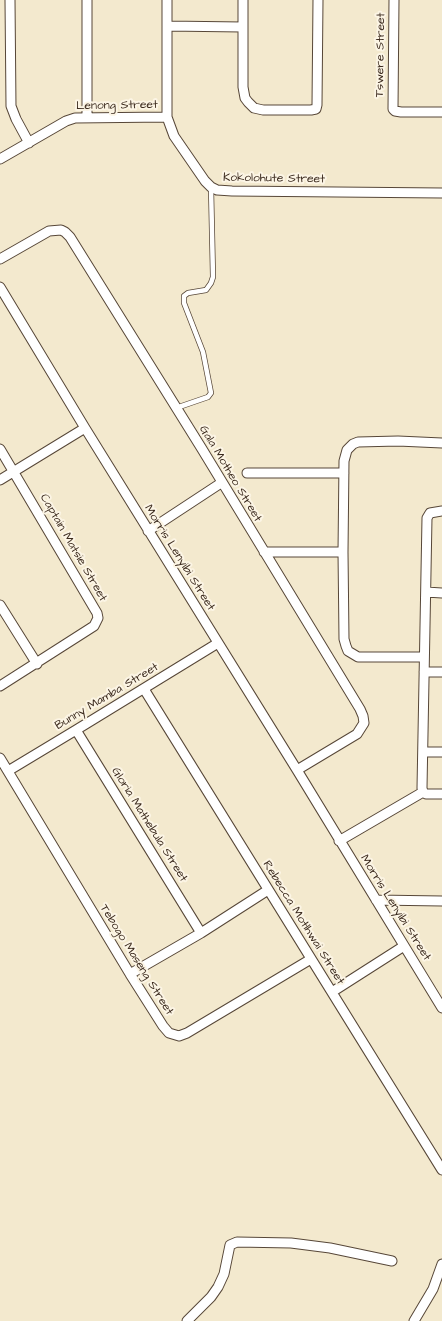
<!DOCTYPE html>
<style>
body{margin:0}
canvas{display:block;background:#f3e9ce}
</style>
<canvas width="442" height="1321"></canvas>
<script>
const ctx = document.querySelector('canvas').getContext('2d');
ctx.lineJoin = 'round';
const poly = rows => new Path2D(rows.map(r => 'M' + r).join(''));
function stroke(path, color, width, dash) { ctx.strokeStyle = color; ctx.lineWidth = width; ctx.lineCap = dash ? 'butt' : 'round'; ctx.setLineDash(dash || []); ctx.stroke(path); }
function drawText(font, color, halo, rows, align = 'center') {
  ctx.font = font + ' "Architects Daughter",sans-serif'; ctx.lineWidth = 4; ctx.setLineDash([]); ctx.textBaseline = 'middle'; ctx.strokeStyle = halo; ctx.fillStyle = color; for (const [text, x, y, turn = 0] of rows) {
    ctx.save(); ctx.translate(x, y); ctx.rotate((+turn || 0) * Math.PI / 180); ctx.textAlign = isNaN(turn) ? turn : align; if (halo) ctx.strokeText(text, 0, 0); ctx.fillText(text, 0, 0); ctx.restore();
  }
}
const lane = poly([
 [176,408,208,397,211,393,203,352,184,303,184,296,188,293,206,290,211,283,213,277,211,187]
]);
const street = poly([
 [10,0,11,106,16,119,29,143],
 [167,0,167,117,174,136,205,181,211,187,217,190,232,191,442,193],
 [243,0,243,87,245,98,248,102,254,108,263,110,311,110,316,109,317,105,318,0],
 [394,0,393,109,395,111,401,112,442,112],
 [167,26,242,27],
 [87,118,87,0],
 [0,159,66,121,75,118,167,117],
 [0,259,49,231,61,230,65,232,70,237,202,449,360,709,363,716,364,723,357,734,297,770],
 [0,287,85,428,297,770,442,1008],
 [0,449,94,608,97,613,98,618,94,626,0,686],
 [247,473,344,473],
 [0,480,85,428],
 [442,511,430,513,427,518,422,788,423,792,426,794,442,794],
 [148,531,221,483],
 [264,552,343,552],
 [426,592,442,593],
 [0,605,37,664],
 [424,657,358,657,348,651,346,646,344,639,343,552,344,461,347,450,353,444,358,442,398,441,442,443],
 [424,672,442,672],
 [144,689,442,1170],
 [76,730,201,933],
 [423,752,442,752],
 [0,758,130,974,163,1026,169,1033,179,1036,187,1033,311,959],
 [8,771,76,730,218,643],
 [339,841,423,792],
 [376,900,442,901],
 [130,974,201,933,268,890],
 [332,992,404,946],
 [187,1321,211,1297,218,1287,224,1274,230,1245,237,1242,291,1243,330,1248,392,1261],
 [414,1321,433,1289,442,1264]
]);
stroke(lane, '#574738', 6);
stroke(street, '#574738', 11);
stroke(lane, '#fff', 4.5);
stroke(street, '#fff', 9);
drawText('12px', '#3b2a1e', '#fcf5e5', [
 ["Tswere Street",381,55,-89],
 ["Lenong Street",117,106,-1],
 ["Kokolohute Street",274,179,1],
 ["Gala Motheo Street",230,474,59],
 ["Captain Matsie Street",73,548,60],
 ["Morris Lenyibi Street",179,558,58],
 ["Bunny Mamba Street",107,697,-31],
 ["Gloria Mathebula Street",149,825,58],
 ["Morris Lenyibi Street",395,908,58],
 ["Rebecca Motlhwai Street",303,923,58],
 ["Tebogo Maseng Street",136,960,58]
]);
</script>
